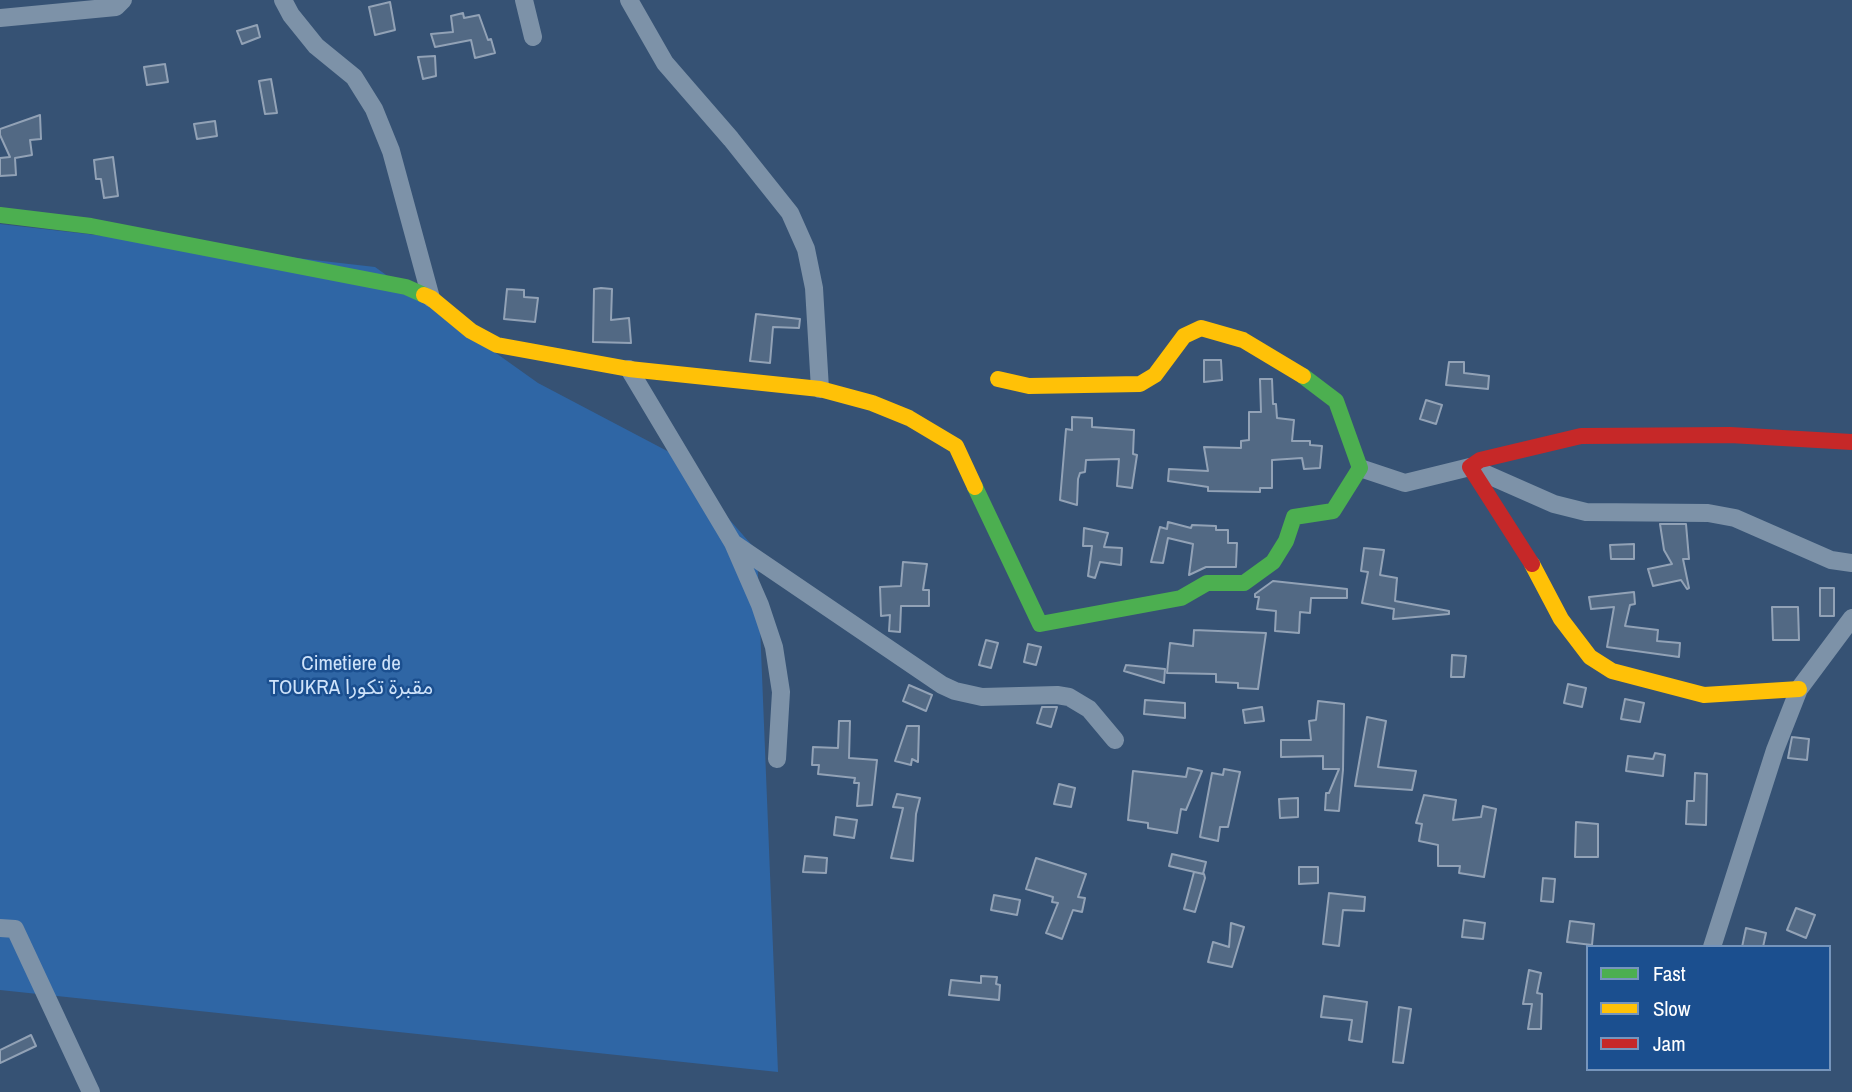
<!DOCTYPE html>
<meta charset="utf-8">
<style>
body{margin:0}
#map{position:relative;width:1852px;height:1092px;overflow:hidden;background:#365274;font-family:"Archivo Narrow",sans-serif}
canvas{display:block}
.legend{position:absolute;left:1586px;top:945px;width:245px;height:126px;box-sizing:border-box;background:#1b4f8f;border:2px solid #7695bc;margin:0;padding:9px 12px;list-style:none;font-size:21px;color:#fff}
.legend li{display:flex;align-items:center;gap:14px;height:35px}
.legend b{width:35px;border:2px solid #7695bc}
</style>
<div id="map">
<canvas width="1852" height="1092"></canvas>
<ul class="legend">
<li><b style="height:9px;background:#4caf50"></b>Fast</li>
<li><b style="height:9px;background:#ffc107"></b>Slow</li>
<li><b style="height:9px;background:#c62828"></b>Jam</li>
</ul>
</div>
<script>
const ctx = document.querySelector('canvas').getContext('2d');
ctx.lineJoin = 'round';
function paint(path, color) { ctx.fillStyle = color; ctx.fill(path, 'evenodd'); }
const poly = rows => new Path2D(rows.map(r => 'M' + r).join(''));
function stroke(path, color, width, dash) { ctx.strokeStyle = color; ctx.lineWidth = width; ctx.lineCap = dash ? 'butt' : 'round'; ctx.setLineDash(dash || []); ctx.stroke(path); }
function drawText(font, color, halo, rows, align = 'center') {
  ctx.font = font + ' "Archivo Narrow","Noto Sans Arabic",sans-serif'; ctx.lineWidth = 5; ctx.setLineDash([]); ctx.textBaseline = 'middle'; ctx.strokeStyle = halo; ctx.fillStyle = color; for (const [text, x, y, turn = 0] of rows) {
    ctx.save(); ctx.translate(x, y); ctx.rotate((+turn || 0) * Math.PI / 180); ctx.textAlign = isNaN(turn) ? turn : align; if (halo) ctx.strokeText(text, 0, 0); ctx.fillText(text, 0, 0); ctx.restore();
  }
}
paint(poly([
 [0,224,375,267,538,383,671,453,757,551,778,1072,0,990]
]), '#2f66a5');
const building = poly([
 [390,2,395,30,375,35,369,7,390,2],
 [463,13,464,18,479,15,488,40,491,39,495,53,475,58,471,40,435,47,431,34,453,32,451,16,463,13],
 [257,25,260,37,242,44,237,31,257,25],
 [435,56,436,76,423,79,418,57,435,56],
 [165,64,168,82,147,85,144,67,165,64],
 [271,79,277,113,265,114,259,81,271,79],
 [40,115,41,139,30,140,32,155,15,158,16,175,0,176,0,158,10,157,0,135,0,129,40,115],
 [215,121,217,136,197,139,194,124,215,121],
 [113,157,118,196,104,198,101,179,96,179,94,160,113,157],
 [601,288,612,289,611,320,629,318,631,343,593,342,594,289,601,288],
 [507,289,524,290,524,297,538,298,535,322,504,319,507,289],
 [756,314,800,319,799,328,773,327,770,363,750,361,756,314],
 [1204,360,1221,360,1222,380,1204,382,1204,360],
 [1449,362,1464,362,1464,373,1489,376,1488,389,1446,385,1449,362],
 [1260,379,1272,379,1273,404,1276,404,1277,418,1294,420,1292,441,1310,441,1310,445,1322,446,1320,468,1304,469,1302,458,1272,460,1272,488,1260,488,1260,492,1208,491,1208,487,1168,481,1169,469,1208,471,1204,447,1241,448,1241,441,1249,440,1249,412,1261,412,1260,379],
 [1426,400,1442,405,1436,424,1420,419,1426,400],
 [1072,417,1092,418,1092,427,1134,430,1133,454,1137,455,1132,488,1117,486,1119,459,1086,460,1085,472,1080,473,1078,479,1077,505,1060,500,1066,429,1072,430,1072,417],
 [1168,522,1191,528,1192,525,1216,526,1216,530,1228,530,1228,543,1237,543,1236,567,1206,567,1189,575,1193,544,1168,538,1163,563,1151,562,1160,527,1167,529,1168,522],
 [1660,524,1686,524,1689,559,1683,559,1689,588,1687,589,1681,580,1653,586,1648,569,1672,564,1664,550,1660,524],
 [1084,528,1108,533,1104,547,1122,548,1121,565,1100,562,1095,578,1088,576,1092,546,1083,546,1084,528],
 [1634,544,1634,559,1611,559,1610,545,1634,544],
 [1364,548,1384,550,1380,575,1397,578,1395,601,1449,611,1449,614,1393,619,1394,609,1362,603,1368,572,1361,571,1364,548],
 [903,562,927,564,923,590,929,590,929,606,901,606,900,632,889,631,890,615,881,616,880,587,901,586,903,562],
 [1273,581,1347,589,1347,598,1311,598,1310,613,1300,612,1299,633,1275,631,1276,611,1257,609,1259,597,1255,597,1255,594,1273,581],
 [1820,588,1834,588,1834,616,1820,616,1820,588],
 [1634,592,1635,604,1630,605,1625,626,1658,630,1657,641,1680,643,1679,657,1607,647,1614,607,1591,609,1589,597,1634,592],
 [1772,607,1798,607,1799,640,1773,640,1772,607],
 [1194,630,1266,633,1258,689,1238,688,1238,683,1216,682,1216,674,1167,673,1170,643,1193,646,1194,630],
 [986,640,998,643,991,668,979,665,986,640],
 [1028,644,1041,647,1036,665,1024,662,1028,644],
 [1452,655,1466,656,1464,677,1451,677,1452,655],
 [1126,665,1165,669,1164,683,1124,671,1126,665],
 [1568,684,1586,688,1582,707,1564,703,1568,684],
 [909,685,932,695,926,711,903,701,909,685],
 [1625,699,1644,703,1640,722,1621,719,1625,699],
 [1145,700,1185,703,1185,718,1144,714,1145,700],
 [1318,701,1344,704,1343,770,1339,811,1325,810,1326,793,1329,793,1339,769,1323,769,1323,756,1281,757,1281,740,1311,740,1309,721,1316,720,1318,701],
 [1042,707,1057,707,1051,727,1037,723,1042,707],
 [1262,707,1264,721,1245,723,1243,710,1262,707],
 [1367,717,1386,721,1378,767,1416,771,1412,790,1355,786,1367,717],
 [839,721,850,721,849,758,877,760,872,805,857,806,859,783,854,783,855,778,818,774,819,765,812,765,813,747,838,748,839,721],
 [907,726,919,726,918,762,912,759,911,765,895,761,907,726],
 [1792,737,1809,739,1807,760,1788,758,1792,737],
 [1655,753,1665,755,1663,776,1626,771,1628,756,1653,759,1655,753],
 [1188,768,1202,771,1186,810,1181,809,1177,833,1148,828,1148,823,1128,820,1133,771,1186,777,1188,768],
 [1224,769,1240,772,1228,827,1220,827,1218,841,1200,837,1212,773,1223,775,1224,769],
 [1695,773,1707,774,1706,825,1686,824,1687,801,1694,801,1695,773],
 [1059,784,1075,788,1071,807,1054,804,1059,784],
 [897,794,920,798,916,814,913,861,891,858,903,808,893,807,897,794],
 [1424,795,1456,800,1453,820,1481,817,1483,806,1496,809,1484,877,1459,873,1460,866,1438,866,1438,845,1419,841,1422,824,1416,823,1424,795],
 [1298,798,1298,817,1280,818,1279,799,1298,798],
 [836,817,857,820,854,838,834,835,836,817],
 [1576,822,1598,824,1598,857,1575,857,1576,822],
 [1172,854,1206,862,1203,874,1169,866,1172,854],
 [805,856,827,858,826,873,803,872,805,856],
 [1036,858,1086,874,1078,897,1085,898,1082,912,1073,910,1062,939,1046,933,1058,903,1052,902,1053,897,1026,889,1036,858],
 [1299,867,1318,867,1318,883,1299,884,1299,867],
 [1194,872,1204,874,1205,878,1195,912,1184,909,1194,872],
 [1543,878,1555,879,1553,902,1541,901,1543,878],
 [1329,893,1365,897,1364,911,1343,910,1339,946,1323,944,1329,893],
 [994,895,1020,900,1017,915,991,910,994,895],
 [1796,908,1815,915,1806,938,1787,930,1796,908],
 [1464,920,1485,923,1483,939,1462,937,1464,920],
 [1570,921,1594,924,1592,945,1567,942,1570,921],
 [1231,923,1244,927,1232,967,1208,962,1213,942,1229,947,1231,923],
 [1746,928,1766,933,1763,947,1742,947,1746,928],
 [1529,970,1541,973,1537,993,1542,994,1541,1029,1528,1029,1532,1004,1523,1004,1529,970],
 [981,976,997,977,996,984,1000,985,999,1000,949,995,951,980,981,983,981,976],
 [1324,996,1367,1002,1362,1042,1349,1040,1352,1020,1321,1017,1324,996],
 [1399,1007,1411,1009,1403,1063,1393,1062,1399,1007],
 [31,1035,36,1046,0,1063,0,1050,31,1035]
]);
paint(building, '#526984');
stroke(building, '#92a2b6', 2);
stroke(poly([
 [283,0,291,15,316,46,354,77,374,109,391,151,431,298],
 [524,0,533,37],
 [629,0,665,63,731,139,790,213,806,249,814,288,820,389],
 [0,18,116,7,123,0],
 [629,369,733,543,760,605,774,647,781,692,777,759],
 [1360,468,1405,483,1470,467,1554,504,1586,512,1708,513,1735,518,1831,560,1852,563],
 [733,543,942,685,955,691,982,697,1057,695,1069,697,1089,709,1115,740],
 [0,928,15,929,91,1092],
 [1712,947,1775,750,1799,689,1852,618]
]), '#7d92a8', 18);
stroke(poly([
 [0,215,91,226,406,287,424,295],
 [975,487,1040,624,1181,598,1207,583,1244,583,1273,562,1286,541,1294,517,1333,511,1360,468,1336,401,1303,376]
]), '#4caf50', 16);
stroke(poly([
 [424,295,431,298,471,331,497,345,629,369,820,389,872,403,909,418,956,446,975,487],
 [998,379,1029,386,1140,384,1155,375,1184,336,1201,328,1243,340,1303,376],
 [1532,564,1561,619,1590,657,1612,671,1704,695,1799,689]
]), '#ffc107', 16);
stroke(poly([
 [1532,564,1470,467,1480,460,1581,436,1730,435,1852,442]
]), '#c62828', 16);
drawText('21px', '#cfe3fa', '#1b4f8f', [
 ["Cimetiere de",351,664],
 ["TOUKRA مقبرة تكورا",351,688]
]);
</script>
